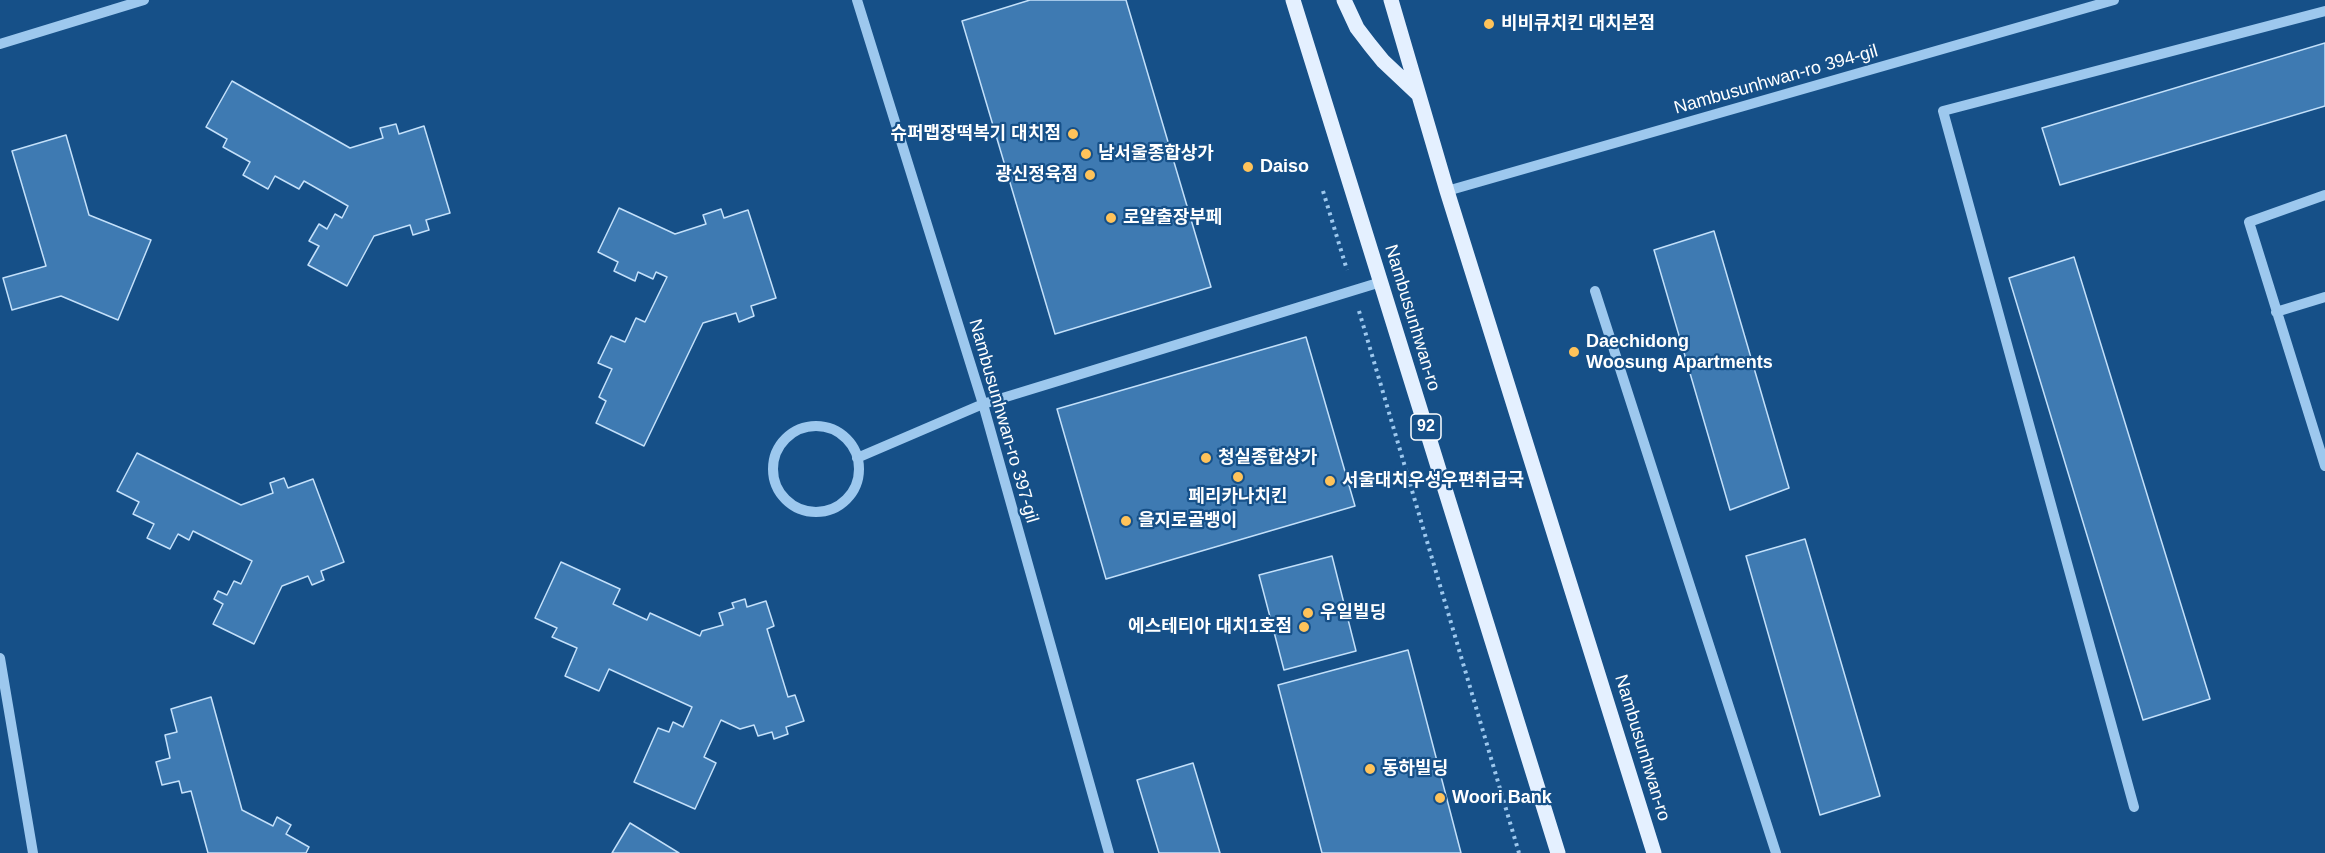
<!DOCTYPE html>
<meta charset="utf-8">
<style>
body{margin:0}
canvas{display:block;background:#165088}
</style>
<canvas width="2325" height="853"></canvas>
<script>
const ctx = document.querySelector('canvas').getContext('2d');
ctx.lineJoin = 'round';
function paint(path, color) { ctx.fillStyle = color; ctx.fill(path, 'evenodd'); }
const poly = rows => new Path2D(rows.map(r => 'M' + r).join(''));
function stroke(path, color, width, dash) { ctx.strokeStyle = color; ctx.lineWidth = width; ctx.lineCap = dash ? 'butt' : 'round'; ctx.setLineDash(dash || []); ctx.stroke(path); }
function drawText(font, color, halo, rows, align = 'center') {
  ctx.font = font + ' Helvetica,"Noto Sans KR",sans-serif'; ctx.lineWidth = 4.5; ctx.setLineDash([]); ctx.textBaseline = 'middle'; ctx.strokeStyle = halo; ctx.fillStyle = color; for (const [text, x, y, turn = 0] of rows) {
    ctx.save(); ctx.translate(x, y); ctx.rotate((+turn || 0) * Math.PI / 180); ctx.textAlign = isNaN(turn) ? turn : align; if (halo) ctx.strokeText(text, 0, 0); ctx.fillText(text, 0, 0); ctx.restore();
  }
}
const building = poly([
 [1030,0,1126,0,1211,287,1055,334,962,21,1030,0],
 [2325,43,2325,106,2060,185,2042,128,2325,43],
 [232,81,350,148,383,138,380,128,396,124,399,134,424,126,450,213,426,220,429,230,413,235,410,225,374,236,347,286,308,265,319,246,309,241,319,224,327,229,335,214,342,218,348,206,304,181,299,189,275,176,268,189,243,175,250,162,223,147,227,139,206,127,232,81],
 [66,135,89,215,151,240,118,320,61,296,12,310,3,278,46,266,12,151,66,135],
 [619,208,675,234,706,224,703,215,721,209,724,218,748,210,776,298,751,306,754,316,739,322,736,313,703,323,644,446,596,423,606,401,599,397,612,369,598,363,611,336,625,342,636,318,645,322,667,277,656,272,653,279,638,272,635,281,614,271,618,262,598,252,619,208],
 [1714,231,1789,488,1730,510,1654,250,1714,231],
 [2074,257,2210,699,2143,720,2009,278,2074,257],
 [1306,337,1355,506,1106,579,1057,409,1306,337],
 [137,453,241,505,273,493,270,483,284,478,288,488,313,479,344,562,321,571,324,580,312,585,308,576,282,586,254,644,213,624,223,604,214,599,218,591,227,595,234,581,241,584,252,561,193,531,189,540,178,534,170,549,147,538,154,524,133,514,139,502,117,491,137,453],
 [1805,539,1880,796,1820,815,1746,556,1805,539],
 [1332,556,1356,651,1284,670,1259,575,1332,556],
 [561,562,620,589,613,604,647,620,650,613,700,636,702,631,723,625,719,613,734,608,732,603,745,599,747,607,766,601,774,626,767,629,788,697,795,695,804,721,786,727,788,734,774,739,772,732,758,736,754,725,740,729,721,720,704,757,716,763,695,809,634,782,658,728,669,732,673,722,683,727,692,707,609,669,599,691,565,676,577,648,552,637,557,628,535,618,561,562],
 [1408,650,1461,853,1322,853,1278,685,1408,650],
 [211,697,242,810,273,826,277,817,291,825,286,834,309,847,306,853,208,853,191,791,182,793,179,781,162,785,156,762,170,758,165,735,177,732,171,709,211,697],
 [1193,763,1220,853,1159,853,1137,780,1193,763],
 [630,823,679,853,612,853,630,823]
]);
paint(building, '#3e7ab2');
stroke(building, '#c3e0fa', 1.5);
stroke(poly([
 [1323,191,1347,270],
 [1359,311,1519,853]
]), '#9dc8ee', 4, [3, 4.5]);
stroke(poly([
 [857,0,983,404,1109,853],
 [0,44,144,0],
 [1447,191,2114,0],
 [2325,195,2249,222,2325,466],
 [1595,291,1776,853],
 [2276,312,2325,297],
 '773 469a43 43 0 1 1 86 0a43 43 0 1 1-86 0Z',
 [857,458,983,404,1381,282],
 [0,658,33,853],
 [2134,807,1943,111,2325,11]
]), '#9dc8ee', 10);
stroke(poly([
 [1293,0,1558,853],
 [1344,0,1357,28,1370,45,1383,61,1418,94],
 [1391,0,1447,191,1654,853]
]), '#e4f0ff', 15);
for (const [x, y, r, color] of [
 [1489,24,6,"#ffc35a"],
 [1073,134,6,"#ffc35a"],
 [1086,154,6,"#ffc35a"],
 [1248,167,6,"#ffc35a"],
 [1090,175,6,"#ffc35a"],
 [1111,218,6,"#ffc35a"],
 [1574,352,6,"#ffc35a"],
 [1206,458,6,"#ffc35a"],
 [1238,477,6,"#ffc35a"],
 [1330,481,6,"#ffc35a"],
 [1126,521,6,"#ffc35a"],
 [1308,613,6,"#ffc35a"],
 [1304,627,6,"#ffc35a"],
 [1370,769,6,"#ffc35a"],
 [1440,798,6,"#ffc35a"]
]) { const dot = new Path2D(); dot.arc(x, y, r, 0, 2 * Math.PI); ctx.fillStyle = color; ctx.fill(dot); stroke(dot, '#165088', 2); }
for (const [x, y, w] of [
 [1426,427,30]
]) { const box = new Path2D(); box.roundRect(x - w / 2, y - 13, w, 26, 4.5); ctx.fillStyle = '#165088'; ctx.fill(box); stroke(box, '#fff', 1.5); }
drawText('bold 16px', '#fff', null, [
 ["92",1426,427]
]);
drawText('bold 18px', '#fff', '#165088', [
 ["비비큐치킨 대치본점",1501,24],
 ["슈퍼맵장떡복기 대치점",1061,134,"right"],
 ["남서울종합상가",1098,154],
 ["Daiso",1260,167],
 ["광신정육점",1078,175,"right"],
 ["로얄출장부페",1123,218],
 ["Daechidong",1586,342],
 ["Woosung Apartments",1586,363],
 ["청실종합상가",1218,458],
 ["서울대치우성우편취급국",1342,481],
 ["페리카나치킨",1238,497,"center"],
 ["을지로골뱅이",1138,521],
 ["우일빌딩",1320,613],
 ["에스테티아 대치1호점",1292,627,"right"],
 ["동하빌딩",1382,769],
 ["Woori Bank",1452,798]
], 'left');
drawText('18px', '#fff', '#165088', [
 ["Nambusunhwan-ro 394-gil",1776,80,-16],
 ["Nambusunhwan-ro",1412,318,73],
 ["Nambusunhwan-ro 397-gil",1003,421,74],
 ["Nambusunhwan-ro",1642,748,73]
]);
</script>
